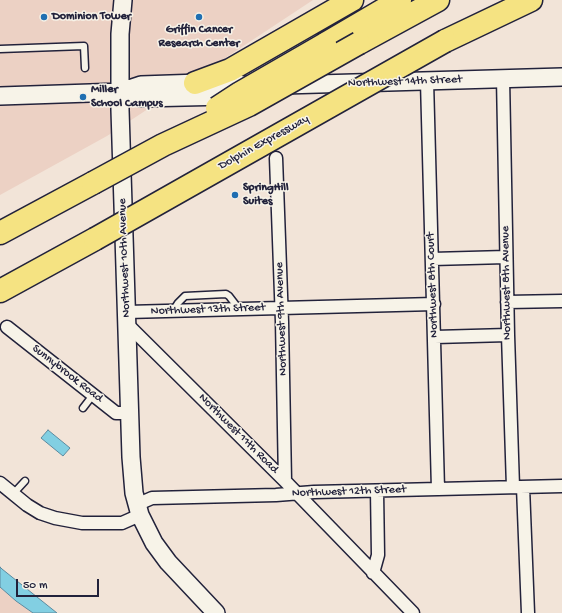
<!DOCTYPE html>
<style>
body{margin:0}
#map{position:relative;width:562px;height:613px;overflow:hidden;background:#f2e4d8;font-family:"Gochi Hand",sans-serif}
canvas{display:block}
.scale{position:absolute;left:16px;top:579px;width:83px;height:18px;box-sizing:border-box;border:2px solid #22223b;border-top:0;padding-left:5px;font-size:12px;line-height:14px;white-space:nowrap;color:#22223b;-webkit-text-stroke:3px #f7f3e8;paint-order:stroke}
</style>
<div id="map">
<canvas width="562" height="613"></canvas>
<div class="scale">50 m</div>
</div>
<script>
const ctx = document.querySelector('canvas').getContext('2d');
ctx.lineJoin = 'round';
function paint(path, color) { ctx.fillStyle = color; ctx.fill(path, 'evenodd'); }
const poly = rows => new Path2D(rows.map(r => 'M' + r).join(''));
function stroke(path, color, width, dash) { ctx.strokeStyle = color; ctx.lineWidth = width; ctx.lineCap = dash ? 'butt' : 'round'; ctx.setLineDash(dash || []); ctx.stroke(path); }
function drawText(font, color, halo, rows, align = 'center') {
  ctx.font = font + ' "Gochi Hand",sans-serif'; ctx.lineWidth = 3; ctx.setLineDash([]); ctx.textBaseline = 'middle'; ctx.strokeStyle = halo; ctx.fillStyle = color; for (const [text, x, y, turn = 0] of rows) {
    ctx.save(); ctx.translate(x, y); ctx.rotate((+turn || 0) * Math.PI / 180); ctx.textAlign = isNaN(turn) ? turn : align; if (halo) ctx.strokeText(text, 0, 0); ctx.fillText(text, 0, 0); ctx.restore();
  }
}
paint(poly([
 [0,0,313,0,107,136,0,195],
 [0,587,16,601,33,613,0,613]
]), '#ecd1c4');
const water = poly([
 [48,430,70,448,63,456,41,438,48,430],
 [0,567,2,569,57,613,33,613,16,601,0,587,0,567]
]);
paint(water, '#82cfe2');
stroke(water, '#5c8a9f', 1);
const lane = poly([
 [0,49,84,46,85,68],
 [173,311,178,303,185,296,226,294,229,296,239,309],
 [83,408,93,395],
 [13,494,25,481]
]);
const street = poly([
 [503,78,508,335,513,487],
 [427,81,438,489],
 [276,158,282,322,285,481],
 [432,259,506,257],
 [507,302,562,301],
 [127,312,434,304],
 [128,325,285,481,413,613],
 [7,327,116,413,130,413],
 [435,337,508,335],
 [0,483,27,505,40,513,55,518,82,523,122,523,140,515],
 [523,487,528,613],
 [136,505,152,498,276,495,314,492,562,486],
 [373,573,378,555,377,491]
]);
const secondary = poly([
 [123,0,120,34,120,110,131,457,134,493,140,515,154,543,168,562,216,613],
 [284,85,562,77],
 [120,92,141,85,229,82,248,86,258,86],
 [0,96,120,92,141,98,228,96,236,92]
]);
const highway = poly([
 [445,41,531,0],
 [359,43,438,0],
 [325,44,400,0],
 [195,83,230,70,352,0],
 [0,233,93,183],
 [0,291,95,239]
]);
stroke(lane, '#22223b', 9);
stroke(street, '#22223b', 15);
stroke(secondary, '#22223b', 20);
stroke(highway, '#22223b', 25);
stroke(lane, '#f7f3e8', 6);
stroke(street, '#f7f3e8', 12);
stroke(secondary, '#f7f3e8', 17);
stroke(highway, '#f5e382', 22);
const highwayBridge = poly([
 [217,108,240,93,325,44],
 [93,183,163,145,249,105,359,43],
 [95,239,445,41]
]);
stroke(highwayBridge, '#22223b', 25, []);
stroke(highwayBridge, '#f5e382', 22);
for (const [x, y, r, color] of [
 [44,17,4,"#1f6fb2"],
 [199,17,4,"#1f6fb2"],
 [83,97,4,"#1f6fb2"],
 [235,195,4,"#1f6fb2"]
]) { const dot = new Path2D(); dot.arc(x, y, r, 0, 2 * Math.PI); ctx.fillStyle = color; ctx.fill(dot); stroke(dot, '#f7f3e8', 1.5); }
drawText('bold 12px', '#22223b', '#f7f3e8', [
 ["Dominion Tower",52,17],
 ["Griffin Cancer",199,30,"center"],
 ["Research Center",199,44,"center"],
 ["Miller",91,90],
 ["School Campus",91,104],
 ["SpringHill",243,188],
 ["Suites",243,202]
], 'left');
drawText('12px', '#22223b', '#f7f3e8', [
 ["Northwest 14th Street",405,82,-2],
 ["Dolphin Expressway",264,143,-29],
 ["Northwest 10th Avenue",125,258,-92],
 ["Northwest 8th Avenue",507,283,-91],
 ["Northwest 8th Court",433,285,-92],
 ["Northwest 13th Street",208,310,-2],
 ["Northwest 9th Avenue",282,319,-92],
 ["Sunnybrook Road",67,374,38],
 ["Northwest 11th Road",238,434,45],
 ["Northwest 12th Street",349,492,-2]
]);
</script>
